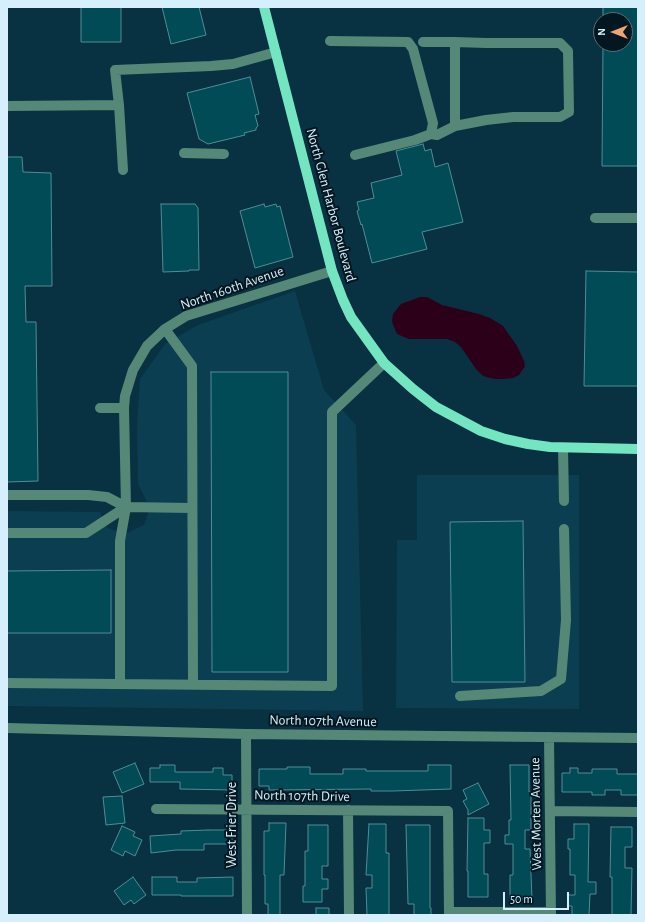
<!DOCTYPE html>
<style>
body{margin:0}
#map{position:relative;width:645px;height:922px;overflow:hidden;background:#083141;font-family:"Alegreya Sans",sans-serif}
canvas{display:block}
.frame{position:absolute;inset:0;border:8px solid #d5effc;pointer-events:none}
.north{position:absolute;left:593px;top:12px;width:40px;height:40px;box-sizing:border-box;background:#031720;border:1px solid #576d78;border-radius:50%;rotate:270deg;font-size:11px;font-weight:700;line-height:16px;text-align:center;color:#d5effc}
.north::after{content:'';display:block;margin:auto;width:14px;height:18px;background:#efa377;clip-path:polygon(50% 0,100% 100%,50% 72%,0 100%)}
.scale{position:absolute;left:503px;top:892px;width:66px;height:18px;box-sizing:border-box;border:2px solid #d5effc;border-top:0;padding-left:5px;font-size:12px;line-height:14px;white-space:nowrap;color:#d5effc;-webkit-text-stroke:3px #031720;paint-order:stroke}
</style>
<div id="map">
<canvas width="645" height="922"></canvas>
<div class="frame"></div>
<div class="north">N</div>
<div class="scale">50 m</div>
</div>
<script>
const ctx = document.querySelector('canvas').getContext('2d');
ctx.lineJoin = 'round';
function paint(path, color) { ctx.fillStyle = color; ctx.fill(path, 'evenodd'); }
const poly = rows => new Path2D(rows.map(r => 'M' + r).join(''));
function stroke(path, color, width, dash) { ctx.strokeStyle = color; ctx.lineWidth = width; ctx.lineCap = dash ? 'butt' : 'round'; ctx.setLineDash(dash || []); ctx.stroke(path); }
function drawText(font, color, halo, rows, align = 'center') {
  ctx.font = font + ' "Alegreya Sans",sans-serif'; ctx.lineWidth = 4; ctx.setLineDash([]); ctx.textBaseline = 'middle'; ctx.strokeStyle = halo; ctx.fillStyle = color; for (const [text, x, y, turn = 0] of rows) {
    ctx.save(); ctx.translate(x, y); ctx.rotate((+turn || 0) * Math.PI / 180); ctx.textAlign = isNaN(turn) ? turn : align; if (halo) ctx.strokeText(text, 0, 0); ctx.fillText(text, 0, 0); ctx.restore();
  }
}
paint(poly([
 [295,291,324,390,356,425,363,711,7,706,7,511,100,512,108,528,125,534,144,525,150,508,138,484,137,425,140,379,165,344,198,325],
 [417,475,579,475,579,709,396,708,397,540,417,540]
]), '#0c3e51');
paint(poly([
 [420,297,427,297,442,305,479,314,490,318,503,326,517,346,524,361,525,366,519,375,513,378,504,379,496,379,486,377,482,375,476,369,461,347,455,342,447,339,409,339,397,334,392,322,393,314,401,304]
]), '#2b0018');
const building = poly([
 [81,7,121,7,121,42,81,42,81,7],
 [162,7,199,7,206,35,171,44,162,7],
 [603,7,638,7,638,166,602,166,603,44,625,44,625,20,603,20,603,7],
 [250,77,259,114,255,115,258,126,256,128,256,130,244,133,245,135,208,144,199,139,187,93,250,77],
 [423,144,425,151,431,149,435,167,448,163,463,222,422,232,427,249,372,263,362,224,361,225,357,211,359,210,357,202,374,198,371,183,402,175,396,151,423,144],
 [7,157,22,157,23,172,51,173,52,286,25,286,26,322,36,322,38,481,7,482,7,157],
 [161,204,195,204,198,208,199,270,189,270,189,271,163,272,161,204],
 [264,204,265,207,276,204,277,207,280,206,293,257,255,268,240,211,264,204],
 [586,271,638,272,638,386,584,386,586,271],
 [211,372,288,372,288,672,212,672,211,372],
 [523,521,525,682,452,682,450,522,523,521],
 [111,570,111,633,7,633,7,571,111,570],
 [135,763,144,784,122,793,113,772,135,763],
 [160,765,175,765,175,772,213,772,213,768,223,768,223,775,232,775,232,790,180,789,180,782,150,782,150,768,160,768,160,765],
 [428,765,451,765,451,789,393,791,371,791,371,789,269,790,269,786,259,786,259,769,287,769,287,767,310,767,310,774,343,774,343,769,366,769,366,771,428,771,428,765],
 [510,765,529,765,529,792,531,792,531,830,525,830,525,849,530,849,532,899,510,899,510,875,513,875,513,844,505,844,505,835,509,835,509,820,511,820,510,765],
 [570,768,578,768,578,773,592,773,592,769,617,769,617,774,638,774,638,795,621,795,621,790,605,790,605,795,592,795,592,792,562,792,562,773,570,773,570,768],
 [478,783,489,804,468,815,468,810,463,801,467,799,463,790,478,783],
 [122,796,125,823,106,825,103,797,122,796],
 [468,818,484,818,484,830,490,830,490,843,484,843,484,874,488,874,488,897,468,897,468,871,467,871,468,818],
 [269,823,286,823,284,875,280,875,280,915,268,915,268,904,265,904,265,875,264,875,264,831,269,831,269,823],
 [369,824,386,824,386,853,389,853,389,915,367,915,366,888,372,888,372,875,366,875,369,824],
 [574,824,589,824,588,882,596,882,596,894,590,894,589,915,572,915,572,906,568,906,568,895,575,895,575,875,570,875,570,849,568,849,568,839,574,839,574,824],
 [308,825,328,825,328,866,322,866,322,879,328,879,328,889,322,889,322,902,303,902,303,886,305,886,305,851,308,851,308,825],
 [406,825,430,825,430,908,431,908,431,915,414,915,414,904,408,904,406,825],
 [122,826,135,832,133,836,142,840,135,856,125,851,123,856,111,850,122,826],
 [611,827,632,827,632,847,625,847,625,868,632,868,631,915,612,915,612,877,610,877,611,827],
 [208,830,232,830,232,844,204,844,204,850,176,850,151,853,150,836,181,834,181,831,208,830],
 [133,877,146,895,134,904,131,900,124,905,114,891,133,877],
 [152,877,177,877,177,882,197,882,197,878,233,877,233,896,181,896,181,895,152,895,152,877],
 [316,908,329,908,329,915,316,915,316,908]
]);
paint(building, '#004b55');
stroke(building, '#508d98', 1);
stroke(poly([
 [330,41,408,42,413,49,433,123,431,134,415,140,355,155],
 [423,42,455,42,486,43,560,43,568,51,569,112,560,117,513,117,486,120,455,126,455,42],
 [7,106,119,105],
 [431,134,437,135,455,126],
 [184,153,224,154],
 [123,170,119,105,115,70,211,66,233,64,276,52],
 [595,218,638,218],
 [165,329,192,366,193,684],
 [100,408,124,408],
 [563,448,564,501],
 [7,495,88,495,107,497,126,507,192,508],
 [7,533,86,533,126,507],
 [7,683,332,686,332,412,384,363],
 [120,684,120,541,126,507,124,408,125,396,133,370,147,346,165,329,186,316,332,271],
 [460,696,541,691,561,679,566,620,564,529],
 [7,728,246,734,638,738],
 [246,734,247,915],
 [549,737,551,915],
 [156,809,448,811,449,915],
 [348,810,349,915],
 [550,811,638,812],
 [449,912,551,912]
]), '#558876', 10);
stroke(poly([
 [264,7,332,271,343,300,351,317,384,363,413,389,436,407,481,431,505,439,528,444,550,447,638,449]
]), '#74e5c1', 10);
drawText('14px', '#d5effc', '#031720', [
 ["North Glen Harbor Boulevard",331,205,75],
 ["North 160th Avenue",232,288,-19],
 ["North 107th Avenue",323,721,1],
 ["North 107th Drive",302,796,1],
 ["West Morten Avenue",536,814,-91],
 ["West Frier Drive",232,825,-90]
]);
</script>
